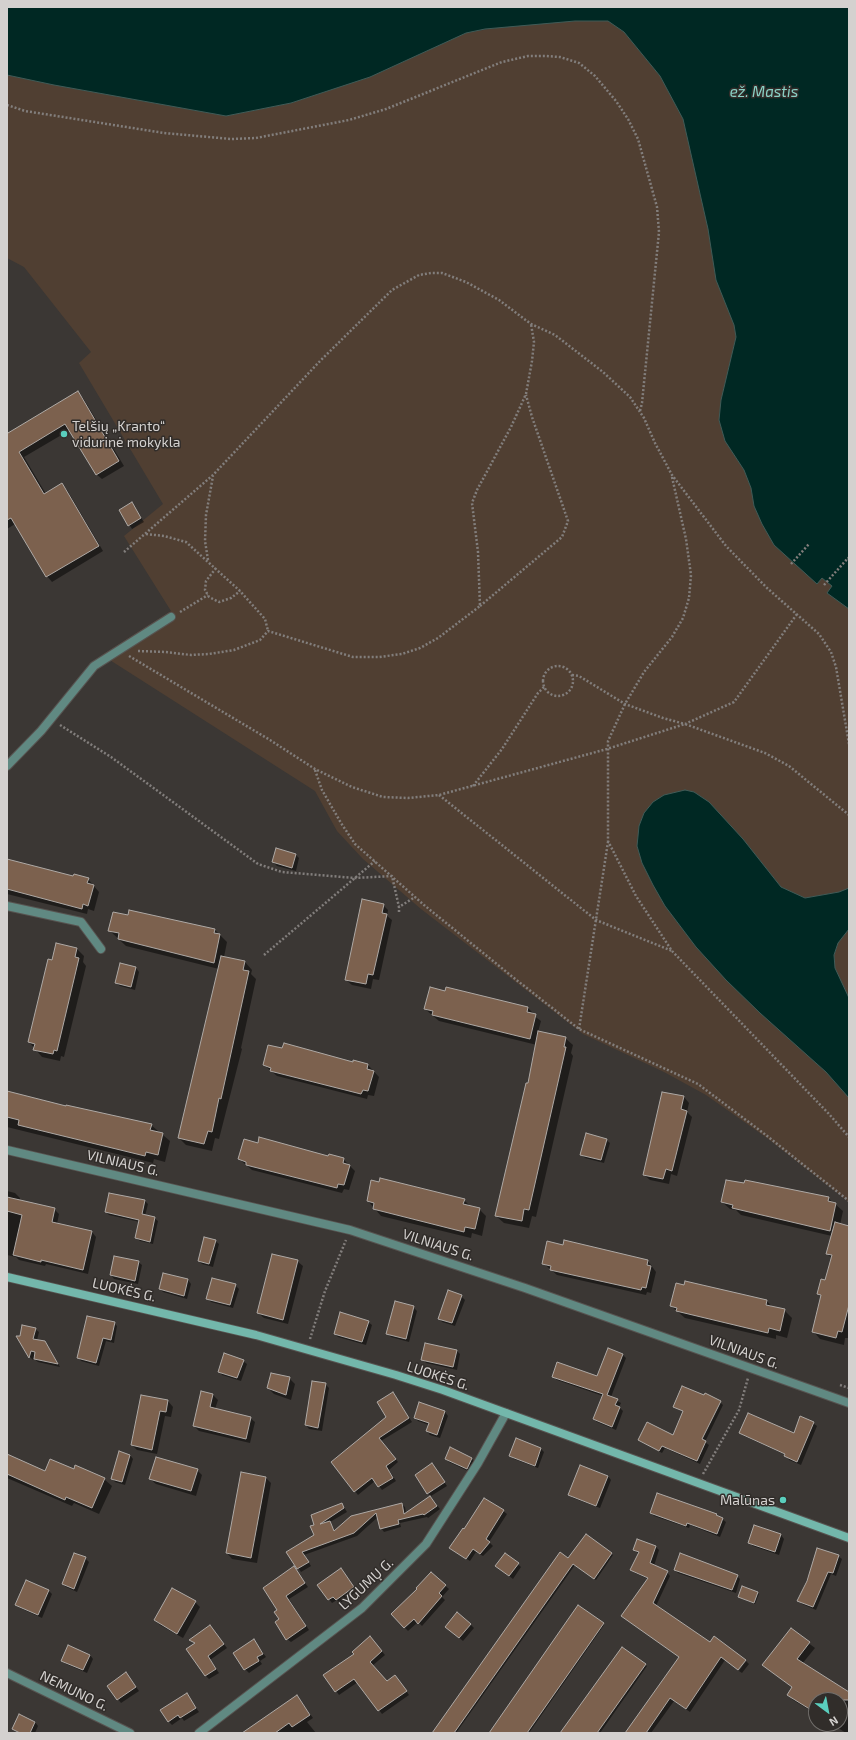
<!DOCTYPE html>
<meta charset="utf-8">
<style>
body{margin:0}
#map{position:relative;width:856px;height:1740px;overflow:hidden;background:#3b3734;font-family:"Exo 2",sans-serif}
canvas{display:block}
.frame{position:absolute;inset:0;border:8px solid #d4d1cf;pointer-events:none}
.north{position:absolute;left:808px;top:1692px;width:40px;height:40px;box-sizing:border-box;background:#312d2a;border:1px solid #726f6c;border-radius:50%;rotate:148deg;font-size:11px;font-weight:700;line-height:16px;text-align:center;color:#d4d1cf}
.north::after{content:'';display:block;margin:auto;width:14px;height:18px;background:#5acebd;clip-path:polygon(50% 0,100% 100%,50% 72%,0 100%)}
</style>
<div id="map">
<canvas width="856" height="1740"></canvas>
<div class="frame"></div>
<div class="north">N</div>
</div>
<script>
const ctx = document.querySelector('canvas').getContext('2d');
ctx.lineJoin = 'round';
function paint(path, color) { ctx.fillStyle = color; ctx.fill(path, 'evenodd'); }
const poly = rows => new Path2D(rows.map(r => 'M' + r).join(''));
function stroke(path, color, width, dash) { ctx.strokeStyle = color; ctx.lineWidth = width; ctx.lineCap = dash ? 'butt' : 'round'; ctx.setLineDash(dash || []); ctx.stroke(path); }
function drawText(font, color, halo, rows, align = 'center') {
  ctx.font = font + ' "Exo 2",sans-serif'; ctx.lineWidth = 3; ctx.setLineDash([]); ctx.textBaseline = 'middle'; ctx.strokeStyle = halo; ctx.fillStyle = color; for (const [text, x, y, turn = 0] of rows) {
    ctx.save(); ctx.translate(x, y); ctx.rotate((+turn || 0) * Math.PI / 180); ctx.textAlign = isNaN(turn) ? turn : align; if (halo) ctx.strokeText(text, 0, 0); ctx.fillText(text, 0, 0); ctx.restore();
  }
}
paint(poly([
 [575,21,608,21,624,32,660,76,683,119,708,229,716,280,734,325,736,337,721,400,719,420,725,441,744,470,751,488,754,506,762,524,774,545,817,584,822,578,832,586,827,593,849,609,849,888,839,892,805,898,781,887,743,839,709,802,694,792,685,790,644,813,639,826,637,846,642,863,665,906,696,947,760,1013,826,1072,849,1098,849,1202,767,1138,706,1095,664,1072,583,1034,421,909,363,859,337,831,315,791,102,655,171,611,124,536,163,504,79,363,91,352,24,267,7,258,7,75,54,85,226,116,291,103,370,77,466,33,513,25],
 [849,929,849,998,835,968,834,955,838,943]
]), '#503f32');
const water = poly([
 [7,7,849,7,849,609,827,593,832,586,822,578,817,584,774,545,762,524,754,506,751,488,744,470,725,441,719,420,721,400,736,337,734,325,716,280,708,229,683,119,660,76,624,32,608,21,575,21,485,29,466,33,370,77,291,103,226,116,54,85,7,75,7,7],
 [685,790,694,792,709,802,743,839,781,887,805,898,839,892,849,888,849,929,838,943,834,955,835,968,849,998,849,1098,826,1072,760,1013,726,980,696,947,665,906,653,885,642,863,637,846,639,826,644,813,653,802,664,795,685,790]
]);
paint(water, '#002823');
stroke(water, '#405b57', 1);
paint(poly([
 [78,393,83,398,124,466,102,479,96,474,70,430,24,457,46,494,61,485,67,490,103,551,52,582,47,576,15,524,7,529,7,435],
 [131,504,144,522,132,529,120,510],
 [296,855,299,858,296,871,277,866,273,862],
 [7,860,74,877,88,879,99,892,94,911,88,909,87,914,7,894],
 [383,905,388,910,387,916,392,920,379,980,373,979,371,989,352,985,346,980],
 [109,930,215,930,227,942,224,957,245,962,252,970,251,974,256,979,241,1048,242,1049,219,1139,215,1138,212,1151,186,1145,179,1138,219,969,126,946],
 [57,944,77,949,84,956,83,962,86,966,64,1057,61,1056,60,1061,42,1057,29,1042],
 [121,965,136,968,139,972,135,990,120,986,116,983],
 [528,1008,533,1013,533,1015,541,1021,538,1032,565,1038,573,1045,571,1053,573,1056,536,1217,532,1216,529,1228,504,1223,496,1216,529,1084,537,1045,439,1021,425,1009],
 [354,1061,368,1065,379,1077,374,1096,368,1095,367,1099,277,1076,264,1065,353,1063],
 [7,1092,67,1107,151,1125,170,1141,165,1162,154,1159,153,1163,7,1127],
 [684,1097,689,1103,687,1112,692,1117,677,1176,671,1174,669,1184,650,1180,644,1175],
 [606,1140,610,1143,604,1163,585,1158,581,1154],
 [259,1144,343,1159,355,1171,349,1190,344,1189,342,1193,252,1170,239,1159],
 [7,1191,15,1193,20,1198,20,1201,54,1209,59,1214,57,1224,92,1232,96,1237,88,1274,46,1264,45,1266,19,1260,16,1257,7,1255],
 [110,1194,145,1201,148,1204,145,1216,154,1218,158,1221,153,1244,140,1241,136,1238,140,1222,109,1215,106,1212],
 [828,1198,843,1211,840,1225,849,1227,849,1338,845,1338,844,1345,820,1339,813,1331,822,1297,818,1294,826,1281,832,1258,827,1254,832,1236,741,1215,736,1210,730,1209,722,1202],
 [464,1200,471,1207,479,1209,486,1216,482,1236,472,1233,471,1238,381,1216,368,1201],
 [215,1241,219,1244,213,1267,202,1264,199,1261],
 [563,1246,648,1261,656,1272,651,1293,647,1292,646,1295,557,1275,543,1263],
 [297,1261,303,1266,288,1324,264,1318,258,1313],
 [138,1262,142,1265,138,1284,114,1279,111,1275],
 [188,1280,191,1284,187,1299,163,1292,160,1289],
 [235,1285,239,1289,233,1308,211,1302,207,1298],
 [461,1296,465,1300,455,1326,442,1322,439,1318],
 [767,1301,773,1308,784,1310,792,1318,787,1338,776,1335,776,1339,685,1318,671,1306],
 [413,1307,417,1311,409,1342,391,1337,388,1334],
 [368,1322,372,1325,366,1345,338,1337,335,1334],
 [114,1323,117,1326,114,1343,106,1341,99,1366,81,1361,79,1358],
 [35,1329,39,1332,37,1340,44,1342,48,1346,60,1367,38,1362,33,1358,33,1360,30,1357,18,1337],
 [426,1344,457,1351,460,1354,457,1370,426,1363,423,1359],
 [623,1355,626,1358,611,1397,621,1403,619,1407,623,1411,616,1430,597,1422,594,1419,603,1396,557,1380,554,1377,598,1377],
 [243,1361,247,1364,241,1381,222,1375,219,1371],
 [289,1378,295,1384,291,1400,274,1394,268,1388],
 [325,1384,329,1388,322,1431,309,1429,306,1425],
 [393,1393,412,1422,381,1441,398,1462,389,1470,396,1481,382,1490,375,1481,358,1495,332,1462,387,1417],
 [213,1395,218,1400,215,1409,250,1418,255,1422,250,1443,199,1431,194,1426],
 [168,1401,173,1407,171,1417,165,1416,157,1454,137,1450,132,1445],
 [720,1402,723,1405,705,1442,709,1445,700,1464,665,1448,662,1453,639,1440,673,1436,684,1412,675,1407],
 [420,1403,445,1412,448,1416,440,1438,430,1435,427,1431,429,1425,418,1421,415,1418],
 [813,1423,817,1426,801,1465,789,1460,786,1455,744,1436,740,1433,794,1435],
 [540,1448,544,1452,538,1468,514,1459,510,1456],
 [7,1455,45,1472,74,1470,104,1479,112,1486,99,1514,74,1503,72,1506,7,1478],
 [130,1455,133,1459,125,1485,115,1482,112,1478],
 [446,1458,472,1459,475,1462,470,1472,449,1462],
 [432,1464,447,1486,431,1496,427,1493],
 [197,1470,202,1475,196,1496,156,1484,150,1479],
 [242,1473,266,1478,271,1483,257,1563,232,1559,227,1553],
 [608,1476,611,1480,600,1508,573,1498,569,1495],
 [430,1497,440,1509,428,1518,427,1517,400,1523,401,1527,384,1532,381,1528,378,1517,357,1536,304,1555,311,1566,301,1572,288,1552,315,1536,316,1526,342,1504,347,1512,330,1522,335,1531,352,1517,401,1504,405,1507,406,1513],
 [503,1511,507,1514,489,1542,493,1546,483,1556,476,1552,470,1561,454,1551,465,1530],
 [651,1513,716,1514,726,1522,720,1537,690,1525,689,1528,654,1516],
 [781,1535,784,1539,779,1555,753,1546,750,1543],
 [586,1536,613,1555,596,1580,575,1565,456,1733,433,1733],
 [638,1540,656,1547,659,1550,654,1566,667,1572,670,1576,656,1606,737,1669,725,1660,690,1712,674,1701,651,1733,626,1733,680,1657,622,1616,648,1579,635,1573,632,1570,639,1554,634,1550],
 [838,1556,842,1559,836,1576,831,1574,816,1610,802,1604,798,1600,811,1570],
 [85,1558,89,1562,77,1592,66,1587,63,1584],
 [518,1564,521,1567,513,1579,500,1569],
 [293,1567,308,1587,289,1599,309,1630,291,1642,287,1639,279,1610,281,1578,280,1576],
 [675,1570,737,1576,740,1579,736,1593,678,1573],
 [344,1573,357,1591,340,1603,337,1600,332,1603,318,1585],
 [431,1573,449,1589,442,1597,445,1600,422,1626,418,1622,408,1631,392,1614,418,1589],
 [26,1581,49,1591,52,1594,42,1618,20,1608,16,1605],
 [757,1593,759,1594,755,1604,739,1597],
 [195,1602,200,1607,183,1638,160,1625,155,1620],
 [470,1624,474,1628,463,1641,450,1630],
 [603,1624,604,1625,529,1733,491,1733],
 [210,1626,227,1648,210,1660,219,1673,209,1679,206,1676,195,1644,191,1640],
 [791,1630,815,1648,802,1664,849,1694,849,1733,846,1733,832,1724,840,1724,840,1700,816,1700,816,1714,793,1700,788,1694,793,1688,769,1670],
 [254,1641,266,1657,260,1661,262,1664,249,1673,245,1669],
 [373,1641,385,1655,372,1666,387,1682,399,1680,409,1695,382,1714,358,1682,339,1695,325,1675],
 [69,1646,90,1655,93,1659,87,1673,66,1664,62,1660],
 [622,1648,647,1666,600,1733,561,1733],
 [746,1661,749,1664,742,1673,739,1671],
 [126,1673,139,1691,121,1703,108,1686],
 [186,1694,199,1712,184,1721,182,1718,172,1725,168,1721],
 [297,1696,313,1718,307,1722,316,1733,250,1733],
 [20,1715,35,1722,38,1726,35,1733,18,1733,13,1729]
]), '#0007');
const building = poly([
 [78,391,119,461,96,475,65,424,19,452,44,494,62,483,99,546,46,577,11,518,7,520,7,431,8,433,78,391],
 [132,502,141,518,128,526,119,510,132,502],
 [276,848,296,854,292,868,272,862,276,848],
 [7,859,73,876,74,874,89,878,87,883,94,885,88,906,83,904,82,909,7,889,7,859],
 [362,899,384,904,382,913,387,914,373,975,368,974,366,984,345,980,362,899],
 [129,910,215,929,214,933,220,934,214,963,118,939,119,933,108,931,113,912,128,915,129,910],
 [56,943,77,948,75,957,79,958,57,1051,54,1050,53,1054,33,1050,35,1044,28,1042,48,959,52,960,56,943],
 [221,956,245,961,243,970,249,971,221,1099,219,1098,212,1132,208,1131,204,1144,178,1138,221,956],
 [120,963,136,967,131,987,115,983,120,963],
 [430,987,445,991,446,987,528,1007,527,1012,536,1014,530,1039,432,1015,433,1011,424,1009,430,987],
 [538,1031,566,1037,564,1047,566,1047,529,1210,524,1209,522,1221,495,1216,526,1083,528,1083,538,1031],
 [284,1043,353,1062,353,1060,368,1064,367,1069,374,1071,368,1091,363,1090,361,1094,270,1071,271,1068,263,1065,268,1045,282,1048,284,1043],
 [7,1091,66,1106,66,1105,152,1124,150,1130,163,1133,158,1155,146,1152,145,1156,18,1125,19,1120,7,1117,7,1091],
 [662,1092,684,1096,681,1109,687,1111,672,1171,666,1169,663,1179,643,1175,662,1092],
 [586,1133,607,1139,601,1160,580,1155,586,1133],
 [259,1137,328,1156,329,1154,344,1158,343,1163,350,1165,344,1185,338,1184,337,1188,246,1165,246,1162,238,1159,244,1139,258,1143,259,1137],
 [380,1178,465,1199,463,1204,480,1208,475,1229,465,1227,464,1232,373,1209,374,1203,367,1201,371,1180,379,1182,380,1178],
 [726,1180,744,1183,745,1180,829,1197,828,1201,836,1203,830,1231,732,1208,733,1205,721,1202,726,1180],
 [109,1193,145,1200,142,1214,155,1217,150,1242,135,1238,139,1220,105,1212,109,1193],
 [7,1197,55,1208,52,1222,92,1231,83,1270,41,1260,41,1262,13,1255,22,1215,7,1211,7,1197],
 [835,1222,849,1226,849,1305,842,1332,838,1331,836,1338,812,1332,821,1295,817,1294,821,1279,825,1280,832,1255,826,1254,835,1222],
 [204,1237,216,1240,209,1264,198,1261,204,1237],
 [564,1240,648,1260,647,1265,651,1266,646,1288,642,1287,641,1290,550,1270,551,1266,542,1264,547,1241,563,1245,564,1240],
 [272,1254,298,1260,283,1320,257,1313,272,1254],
 [114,1256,139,1261,135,1281,110,1275,114,1256],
 [163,1273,188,1279,184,1296,159,1289,163,1273],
 [212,1278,236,1284,230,1305,206,1299,212,1278],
 [685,1281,767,1300,766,1305,785,1309,780,1331,769,1328,768,1333,676,1311,677,1308,670,1306,676,1283,684,1285,685,1281],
 [448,1290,462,1295,452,1323,438,1319,448,1290],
 [395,1301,414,1306,406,1339,386,1334,395,1301],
 [340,1312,369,1321,362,1342,334,1334,340,1312],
 [87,1316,115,1322,111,1340,103,1338,96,1363,77,1358,87,1316],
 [22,1325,36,1328,33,1339,45,1341,58,1364,34,1359,35,1352,31,1351,29,1358,16,1336,20,1336,22,1325],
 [425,1343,457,1350,453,1367,421,1360,425,1343],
 [608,1348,623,1354,607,1395,618,1399,615,1405,620,1407,612,1427,593,1419,603,1394,552,1377,557,1362,597,1376,608,1348],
 [224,1353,244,1360,237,1378,218,1372,224,1353],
 [271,1373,290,1377,286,1395,267,1388,271,1373],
 [312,1381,326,1383,318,1428,305,1425,312,1381],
 [682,1386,704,1395,705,1393,721,1401,702,1439,706,1441,697,1461,662,1446,659,1451,638,1440,647,1422,673,1435,683,1411,673,1407,682,1386],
 [201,1391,213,1394,210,1407,251,1417,246,1439,193,1426,201,1391],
 [393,1392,409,1418,379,1438,396,1459,386,1466,393,1478,378,1487,372,1478,354,1492,331,1462,386,1417,377,1402,393,1392],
 [141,1395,168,1400,166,1412,160,1411,152,1450,131,1445,141,1395],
 [419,1402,445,1411,437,1435,426,1431,429,1423,414,1418,419,1402],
 [748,1413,794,1433,800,1416,814,1422,797,1462,784,1456,785,1454,739,1433,748,1413],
 [516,1438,541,1448,535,1466,509,1456,516,1438],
 [450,1447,472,1458,467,1469,445,1459,450,1447],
 [119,1451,130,1455,122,1482,111,1479,119,1451],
 [7,1454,45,1471,50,1459,74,1469,75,1465,105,1478,92,1508,66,1497,65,1500,7,1474,7,1454],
 [156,1457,198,1469,191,1491,149,1479,156,1457],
 [432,1463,445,1482,427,1494,415,1475,432,1463],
 [580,1465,608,1476,596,1506,568,1495,580,1465],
 [241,1472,266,1477,251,1558,226,1553,241,1472],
 [657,1493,717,1514,716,1515,723,1518,717,1534,687,1523,686,1526,650,1513,657,1493],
 [430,1496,437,1506,424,1515,423,1514,398,1520,399,1524,380,1529,376,1513,354,1533,302,1552,309,1562,297,1569,286,1552,314,1535,310,1526,314,1525,311,1515,342,1503,344,1508,320,1524,330,1521,334,1531,351,1516,402,1503,404,1514,430,1496],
 [484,1498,504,1510,486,1539,490,1542,480,1554,473,1549,466,1559,449,1548,463,1528,464,1529,484,1498],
 [754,1525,781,1534,775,1552,748,1543,754,1525],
 [586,1534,612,1553,594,1579,573,1564,454,1733,432,1733,560,1552,568,1558,586,1534],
 [637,1539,656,1546,650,1563,668,1571,653,1603,710,1642,714,1636,746,1660,738,1670,721,1657,686,1709,670,1698,646,1733,625,1733,679,1657,621,1616,648,1578,630,1570,639,1552,633,1550,637,1539],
 [817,1548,839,1555,833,1573,828,1572,813,1607,797,1601,807,1581,817,1548],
 [74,1553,86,1557,74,1589,62,1584,74,1553],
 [505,1553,519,1563,509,1576,495,1566,505,1553],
 [680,1553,738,1575,732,1590,674,1570,680,1553],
 [294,1566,305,1583,286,1596,306,1626,286,1640,275,1622,279,1619,274,1612,277,1610,263,1588,294,1566],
 [341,1568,354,1587,336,1600,333,1597,328,1600,317,1585,341,1568],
 [431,1572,446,1585,439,1593,442,1596,418,1624,414,1619,404,1628,391,1614,417,1589,416,1588,431,1572],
 [26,1580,49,1590,38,1615,15,1605,26,1580],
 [742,1586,758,1592,754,1603,738,1597,742,1586],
 [172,1588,196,1601,177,1634,154,1620,172,1588],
 [578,1605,604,1623,527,1733,489,1733,578,1605],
 [457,1612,471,1624,459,1638,445,1627,457,1612],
 [210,1625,224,1644,208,1656,216,1669,205,1676,186,1649,195,1643,189,1640,210,1625],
 [791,1628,810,1642,797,1659,849,1692,849,1700,816,1700,816,1713,787,1695,792,1687,762,1665,791,1628],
 [370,1636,382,1651,370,1662,387,1681,395,1675,407,1691,378,1711,354,1679,335,1692,323,1675,354,1654,352,1652,370,1636],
 [254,1639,263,1654,257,1657,259,1661,244,1670,233,1653,254,1639],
 [68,1645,90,1655,83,1670,61,1661,68,1645],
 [622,1647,646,1664,597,1733,560,1733,622,1647],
 [126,1672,136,1687,117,1700,107,1686,126,1672],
 [187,1693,196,1708,180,1718,178,1715,168,1722,160,1710,187,1693],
 [297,1695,310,1715,292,1727,289,1723,275,1733,242,1733,297,1695],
 [19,1714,35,1722,30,1733,20,1733,12,1729,19,1714]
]);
paint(building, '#7c614e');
stroke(building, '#aea9a5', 1);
const street = poly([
 [7,766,41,731,94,666,171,617],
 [7,906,81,922,101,949],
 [7,1150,350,1230,525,1288,849,1403],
 [7,1673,130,1733],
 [199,1733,362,1608,426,1544,478,1463,506,1413]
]);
const secondary = poly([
 [7,1277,256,1335,396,1375,443,1390,849,1538]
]);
stroke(street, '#575350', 10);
stroke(secondary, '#575350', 10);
stroke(poly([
 [7,105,25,111,164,133,231,139,256,138,349,120,386,109,502,62,528,56,546,56,560,57,579,63,595,76,616,101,628,119,638,139,657,207,659,232,642,403,640,411],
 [672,477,686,539,691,575,689,598,683,618,672,637,644,672,625,704,608,741,608,841,636,896,672,951,829,1114,849,1137],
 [146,534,164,536,186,542,240,591,265,619,268,631],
 [124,552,213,475,320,361,392,290,419,275,431,273,442,273,466,282,499,300,531,324,555,335,603,372,630,397,644,418,655,443,672,475,726,546,767,588,819,634,831,652,836,667,849,744],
 [208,560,205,541,206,515,213,476],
 [791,564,809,544],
 [216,568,206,581,205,590,209,597,219,602,231,598,240,591],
 [824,585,848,558,849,559],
 [480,606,562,537,568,521,532,417,526,395],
 [180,612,208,595],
 [138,651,166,652,191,655,209,654,234,650,260,640,268,631,353,657,379,657,402,654,420,648,438,638,480,606,478,552,472,503,477,490,511,427,526,394,532,361,534,342,531,324],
 [129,656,270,740,315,769,352,787,383,797,408,798,439,795,607,749,685,724,765,753,789,766,849,815],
 '543 681a15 15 0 1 1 30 0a15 15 0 1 1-30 0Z',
 [572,675,579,676,625,704,663,718,685,724,734,702,797,614],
 [60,725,111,757,258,864,282,872,355,878,392,876,399,907,415,897],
 [315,770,322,790,341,823,355,844,424,905,514,978,579,1029,698,1084,762,1132,849,1201],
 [473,786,502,749,538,693,545,686],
 [439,795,596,920,672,951],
 [399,912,399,907],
 [264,955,375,861],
 [579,1029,608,842],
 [310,1339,325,1291,346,1240],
 [840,1385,849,1388],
 [703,1474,739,1410,748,1378]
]), '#827e7c', 2.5, [2, 2]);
stroke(street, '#608982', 8);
stroke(secondary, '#73b7ab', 8);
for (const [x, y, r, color] of [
 [64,434,4,"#5acebd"],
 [783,1500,4,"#5acebd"]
]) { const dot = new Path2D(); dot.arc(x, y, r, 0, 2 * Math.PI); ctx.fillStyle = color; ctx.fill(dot); stroke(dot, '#312d2a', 1.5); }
drawText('14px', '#d4d1cf', '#312d2a', [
 ["Telšių „Kranto“",72,426],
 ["vidurinė mokykla",72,442],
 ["Malūnas",775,1500,"right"]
], 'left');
drawText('14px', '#d4d1cf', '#312d2a', [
 ["VILNIAUS G.",123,1163,13],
 ["VILNIAUS G.",438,1245,18],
 ["LUOKĖS G.",124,1290,13],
 ["VILNIAUS G.",744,1352,20],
 ["LUOKĖS G.",438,1376,18],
 ["LYGUMŲ G.",366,1584,-43],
 ["NEMUNO G.",74,1691,26]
]);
drawText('italic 15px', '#89d1c5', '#312d2a', [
 ["ež. Mastis",764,92]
]);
</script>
